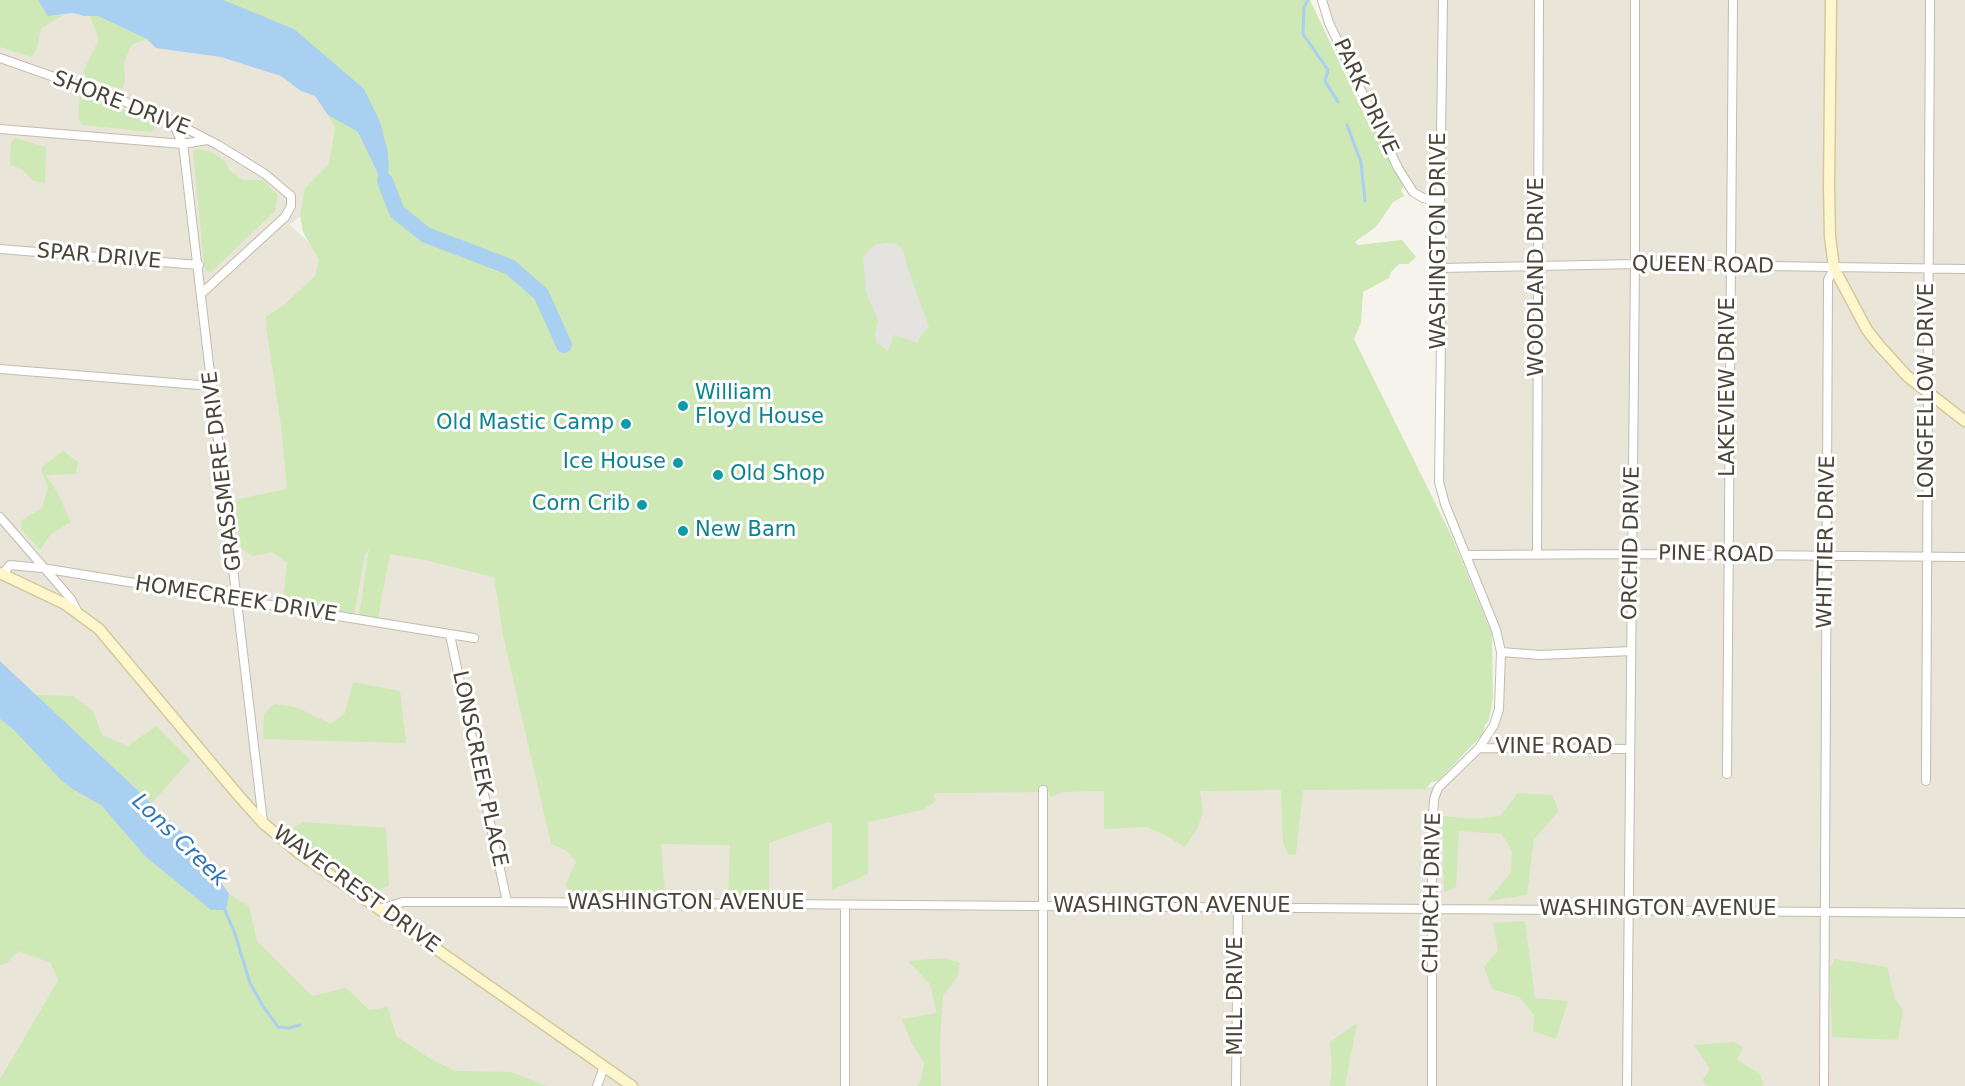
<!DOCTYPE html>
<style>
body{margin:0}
canvas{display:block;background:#f5f3eb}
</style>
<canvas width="1965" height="1086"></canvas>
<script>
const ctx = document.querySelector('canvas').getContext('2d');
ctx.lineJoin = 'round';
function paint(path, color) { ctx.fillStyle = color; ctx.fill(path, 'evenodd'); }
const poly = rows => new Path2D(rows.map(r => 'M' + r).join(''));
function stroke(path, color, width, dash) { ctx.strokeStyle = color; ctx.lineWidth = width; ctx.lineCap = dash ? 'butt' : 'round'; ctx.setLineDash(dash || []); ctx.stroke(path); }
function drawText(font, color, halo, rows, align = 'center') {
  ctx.font = font + ' "DejaVu Sans",sans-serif'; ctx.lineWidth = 6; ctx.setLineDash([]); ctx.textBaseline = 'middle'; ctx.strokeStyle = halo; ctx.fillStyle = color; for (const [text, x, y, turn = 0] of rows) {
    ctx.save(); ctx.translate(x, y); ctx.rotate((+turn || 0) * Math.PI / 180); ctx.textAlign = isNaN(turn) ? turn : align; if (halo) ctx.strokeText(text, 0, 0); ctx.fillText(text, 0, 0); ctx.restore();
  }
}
paint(poly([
 [0,0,94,0,302,71,387,141,290,225,357,287,501,574,935,784,1438,787,1479,748,1494,725,1501,653,1439,482,1440,202,1413,192,1322,0,1965,0,1965,1086,0,1086,0,719,14,730,196,845,0,661]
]), '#e9e5d9');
paint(poly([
 [0,0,38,0,48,16,64,15,41,28,37,48,31,57,0,47],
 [207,0,1310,0,1372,131,1379,133,1404,186,1401,190,1404,196,1393,202,1376,227,1355,242,1358,245,1402,240,1416,257,1408,264,1399,264,1391,272,1389,278,1363,292,1361,323,1354,339,1452,537,1492,634,1493,699,1489,720,1485,725,1483,734,1438,781,1432,782,1425,789,1303,790,1296,854,1289,855,1283,843,1281,790,1200,791,1203,812,1197,829,1185,847,1167,836,1147,827,1104,829,1104,791,1062,792,1051,797,1049,792,934,793,936,801,922,810,868,822,868,874,832,890,832,823,828,822,769,843,769,897,728,897,730,845,661,844,665,892,659,898,608,896,606,894,590,894,590,891,587,895,576,897,565,886,576,862,567,851,551,844,503,635,494,577,426,560,390,554,378,618,359,615,369,549,365,555,354,614,283,599,287,563,272,552,252,556,241,549,235,505,238,499,287,489,281,426,266,326,266,317,284,305,315,276,319,260,303,232,300,216,305,188,329,164,335,128,328,115,358,132,377,172,382,189,392,199,389,172,362,118],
 [90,16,98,16,147,39,131,45,124,62,125,81,122,89,87,78,83,71,99,40],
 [80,94,152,119,158,127,151,132,83,125,78,118],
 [15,138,46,147,45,183,33,181,22,169,10,165,11,143],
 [197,149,209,151,224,160,230,171,243,180,263,180,278,195,275,211,211,272,207,271,204,265,193,151],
 [63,451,78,462,76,474,46,475,58,494,71,522,50,535,40,550,21,529,22,520,42,508,48,487,42,473,42,467],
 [353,682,400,691,406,743,263,739,264,714,274,704,296,707,331,724,345,713],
 [35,695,73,696,93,711,102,735,128,746,156,726,190,760,152,803],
 [0,719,14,730,74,790,101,805,146,857,211,910,226,910,229,894,249,906,257,941,312,996,346,988,369,1010,388,1007,396,1036,429,1058,455,1071,511,1072,547,1086,0,1086,0,1079,58,981,51,963,18,951,7,963,0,965],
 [1518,793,1552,795,1559,811,1534,839,1527,895,1487,901,1511,873,1512,851,1502,834,1459,831,1456,887,1444,892,1442,816,1473,819,1500,816],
 [303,822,386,828,389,885,377,891,300,841,293,828],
 [1525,921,1535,998,1568,1001,1556,1039,1533,1031,1534,1015,1519,997,1492,989,1484,967,1498,951,1493,923],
 [945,958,960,963,957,978,943,995,940,1039,941,1086,917,1086,921,1080,924,1063,911,1042,902,1019,937,1013,930,984,908,961],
 [1835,959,1887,967,1895,999,1903,1010,1898,1040,1832,1037,1830,968],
 [1357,1023,1345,1086,1330,1086,1332,1069,1330,1042],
 [1733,1042,1743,1047,1737,1060,1759,1073,1764,1086,1708,1086,1702,1081,1710,1069,1694,1045]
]), '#cee9b5');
paint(poly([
 [886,243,897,244,903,249,908,269,929,327,922,334,918,343,894,335,888,351,877,343,875,336,878,320,866,292,863,257,874,245]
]), '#e4e3df');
paint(poly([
 [38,0,223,0,294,29,364,89,380,122,388,152,389,183,392,200,382,189,377,172,358,132,328,115,315,96,301,91,281,76,221,57,156,48,147,39,98,16,84,16,73,13,48,16],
 [0,661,196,845,229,894,226,910,211,910,146,857,101,805,74,790,62,781,14,730,0,719]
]), '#a9cff1');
stroke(poly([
 [1308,0,1304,7,1303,34,1328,70,1325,81,1338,102],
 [1347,125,1361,162,1365,201],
 [224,908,234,931,250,983,263,1006,278,1027,289,1028,300,1025]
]), '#a9cff1', 3);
stroke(poly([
 [385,181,397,212,426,235,510,267,541,294,564,345]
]), '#a9cff1', 16);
const street = poly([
 [1322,0,1329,23,1398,168,1413,192,1423,198,1440,202],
 [0,58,148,110,170,120,218,145,265,174,291,196,291,206,285,217,202,293],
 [172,121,183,144,263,822],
 [0,129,183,144,207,140],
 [0,249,199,265],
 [1442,268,1635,264,1965,269],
 [0,369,212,386],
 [0,517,71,599,77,611],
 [1466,555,1632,554,1965,557],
 [1537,555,1539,0],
 [3,574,10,565,42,568,474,638],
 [450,635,507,902],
 [1501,652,1540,655,1631,651],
 [1479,748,1630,749],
 [1727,774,1733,0],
 [1926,781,1930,0],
 [380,909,403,902,507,902,1965,913],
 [597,1086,604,1067],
 [845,1086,845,905],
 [1043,1086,1043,790],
 [1236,1086,1238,907],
 [1432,1086,1432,834,1434,799,1438,788,1479,748,1494,725,1499,709,1501,652,1496,630,1445,504,1439,482,1442,268,1440,202,1443,0],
 [1627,1086,1635,264,1635,0],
 [1824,1086,1828,280,1834,268]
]);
const secondary = poly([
 [1831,0,1829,186,1830,236,1834,268,1867,330,1878,344,1907,376,1965,421],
 [0,573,65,604,99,629,238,795,263,823,299,853,632,1086]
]);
stroke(street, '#c1bcad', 10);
stroke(secondary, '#d5c99b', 13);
stroke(street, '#fff', 8);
stroke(secondary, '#fef6cc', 10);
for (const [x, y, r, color] of [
 [683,406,6,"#0f9aa8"],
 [626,424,6,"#0f9aa8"],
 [678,463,6,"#0f9aa8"],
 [718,475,6,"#0f9aa8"],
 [642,505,6,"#0f9aa8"],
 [683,531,6,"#0f9aa8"]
]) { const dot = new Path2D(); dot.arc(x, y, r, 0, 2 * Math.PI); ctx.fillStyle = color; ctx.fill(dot); stroke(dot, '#fff', 2); }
drawText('21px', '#4a4439', '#fff', [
 ["PARK DRIVE",1365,97,65],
 ["SHORE DRIVE",121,104,21],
 ["WASHINGTON DRIVE",1440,241,-90],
 ["SPAR DRIVE",99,257,5],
 ["QUEEN ROAD",1703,266,1],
 ["WOODLAND DRIVE",1538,277,-90],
 ["LAKEVIEW DRIVE",1729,387,-90],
 ["LONGFELLOW DRIVE",1928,391,-90],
 ["GRASSMERE DRIVE",223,471,-97],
 ["WHITTIER DRIVE",1827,542,-89],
 ["ORCHID DRIVE",1632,543,-89],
 ["PINE ROAD",1716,555,1],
 ["HOMECREEK DRIVE",236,600,9],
 ["VINE ROAD",1554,748],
 ["LONSCREEK PLACE",479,769,78],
 ["WAVECREST DRIVE",356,890,36],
 ["CHURCH DRIVE",1433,893,-89],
 ["WASHINGTON AVENUE",686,904],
 ["WASHINGTON AVENUE",1172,907],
 ["WASHINGTON AVENUE",1658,910],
 ["MILL DRIVE",1237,996,-90]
]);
drawText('21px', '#0d838f', '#fff', [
 ["William",695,394],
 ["Floyd House",695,418],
 ["Old Mastic Camp",614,424,"right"],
 ["Ice House",666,463,"right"],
 ["Old Shop",730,475],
 ["Corn Crib",630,505,"right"],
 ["New Barn",695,531]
], 'left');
drawText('italic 22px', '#3075b7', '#fff', [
 ["Lons Creek",179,841,44]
]);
</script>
